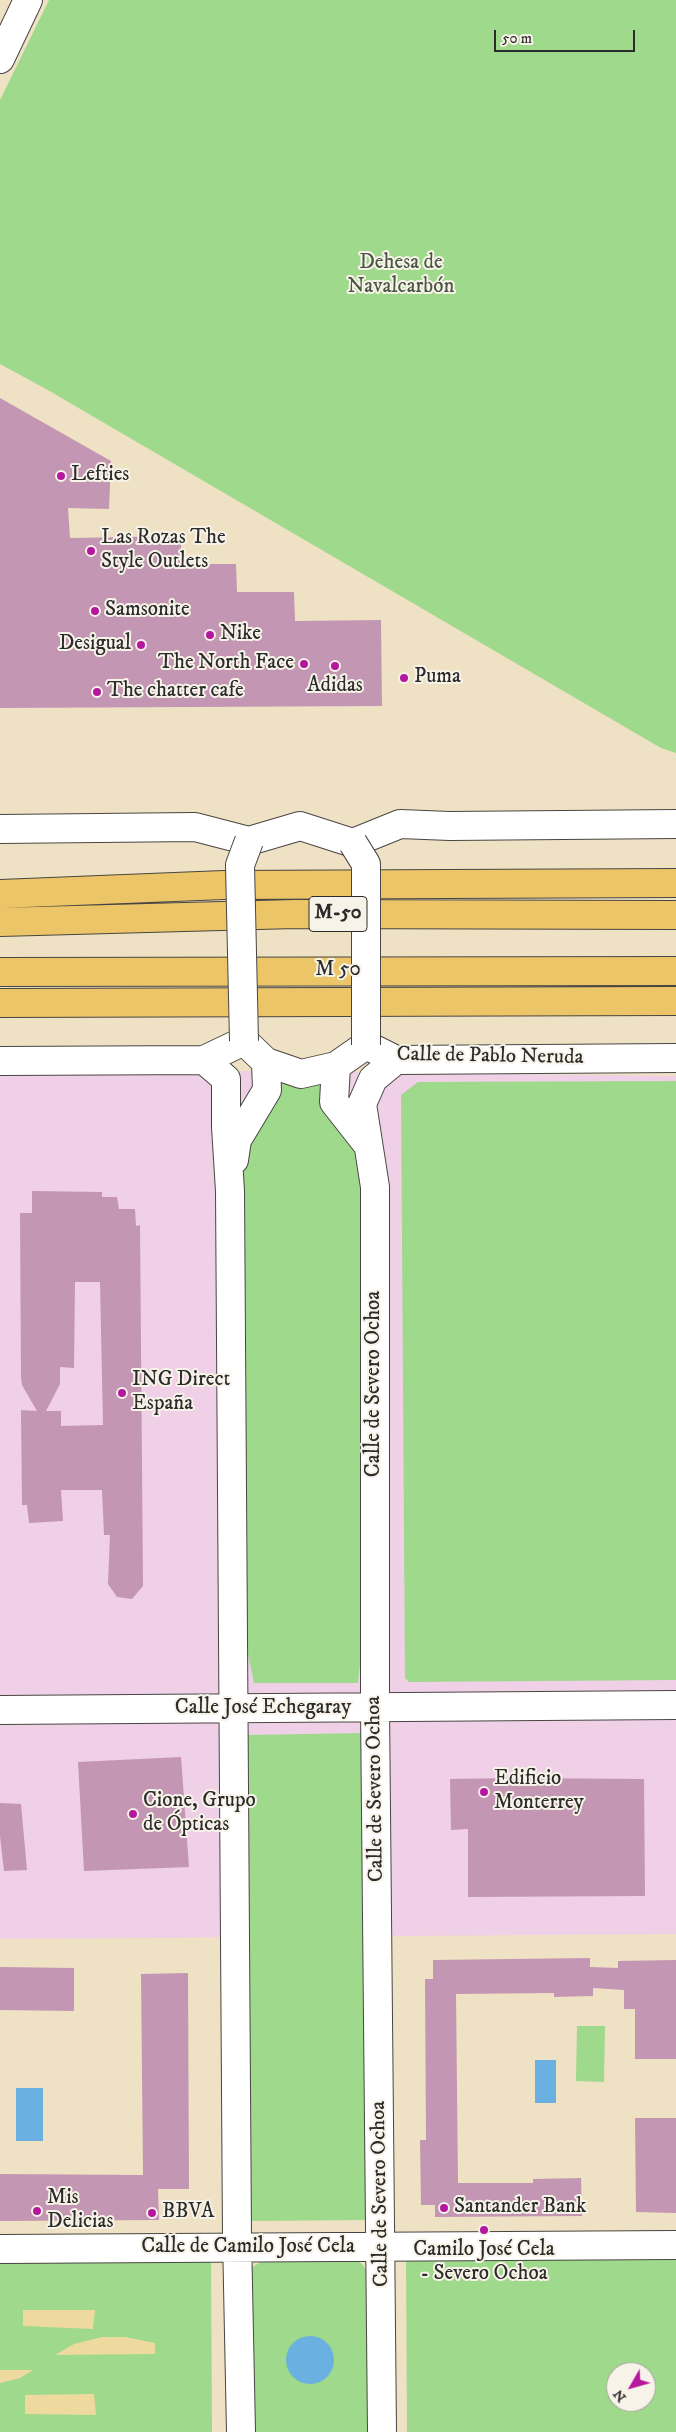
<!DOCTYPE html>
<meta charset="utf-8">
<style>
body{margin:0}
#map{position:relative;width:676px;height:2432px;overflow:hidden;background:#efe1c4;font-family:"IM FELL DW Pica",serif}
canvas{display:block}
.north{position:absolute;left:606px;top:2362px;width:50px;height:50px;box-sizing:border-box;background:#f7f3e8;border:1px solid #a5a39c;border-radius:50%;rotate:232deg;font-size:14px;font-weight:700;line-height:20px;text-align:center;color:#2b2b2b}
.north::after{content:'';display:block;margin:auto;width:18px;height:22px;background:#b5179e;clip-path:polygon(50% 0,100% 100%,50% 72%,0 100%)}
.scale{position:absolute;left:494px;top:30px;width:141px;height:22px;box-sizing:border-box;border:2px solid #2b2b2b;border-top:0;padding-left:6px;font-size:15px;line-height:18px;white-space:nowrap;color:#2b2b2b;-webkit-text-stroke:4px #f7f3e8;paint-order:stroke}
</style>
<div id="map">
<canvas width="676" height="2432"></canvas>
<div class="north">N</div>
<div class="scale">50 m</div>
</div>
<script>
const ctx = document.querySelector('canvas').getContext('2d');
ctx.lineJoin = 'round';
function paint(path, color) { ctx.fillStyle = color; ctx.fill(path, 'evenodd'); }
const poly = rows => new Path2D(rows.map(r => 'M' + r).join(''));
function stroke(path, color, width, dash) { ctx.strokeStyle = color; ctx.lineWidth = width; ctx.lineCap = dash ? 'butt' : 'round'; ctx.setLineDash(dash || []); ctx.stroke(path); }
function drawText(font, color, halo, rows, align = 'center') {
  ctx.font = font + ' "IM FELL DW Pica",serif'; ctx.lineWidth = 4; ctx.setLineDash([]); ctx.textBaseline = 'middle'; ctx.strokeStyle = halo; ctx.fillStyle = color; for (const [text, x, y, turn = 0] of rows) {
    ctx.save(); ctx.translate(x, y); ctx.rotate((+turn || 0) * Math.PI / 180); ctx.textAlign = isNaN(turn) ? turn : align; if (halo) ctx.strokeText(text, 0, 0); ctx.fillText(text, 0, 0); ctx.restore();
  }
}
paint(poly([
 [0,1068,676,1076,676,1934,0,1939]
]), '#efd0e6');
paint(poly([
 [49,0,676,0,676,753,661,748,46,389,0,364,0,100],
 [279,1081,300,1084,322,1081,358,1153,365,1196,362,1642,358,1683,254,1683,246,1645,242,1200,245,1147],
 [676,1081,676,1680,409,1682,405,1678,401,1095,418,1082],
 [364,1733,367,2220,250,2221,247,1735],
 [577,2026,605,2026,604,2082,576,2081],
 [406,2257,676,2257,676,2432,407,2432],
 [616,2372,646,2372,646,2402,616,2402],
 [211,2258,212,2432,0,2432,0,2259],
 [267,2259,356,2259,363,2265,367,2271,369,2432,251,2432,250,2273,252,2267]
]), '#9fd98c');
paint(poly([
 [23,2310,95,2310,93,2329,23,2326],
 [102,2337,125,2337,155,2343,155,2354,55,2355,74,2344],
 [0,2370,33,2370,20,2378,0,2383],
 [94,2394,96,2415,25,2414,25,2395]
]), '#eeda9e');
paint(poly([
 [535,2060,556,2060,556,2103,535,2103],
 [16,2088,43,2088,43,2141,16,2141],
 '286 2360a24 24 0 1 1 48 0a24 24 0 1 1-48 0Z'
]), '#6ab0e0');
paint(poly([
 [0,398,111,461,109,509,68,508,70,538,181,536,181,564,236,564,237,592,294,592,295,621,381,620,382,706,0,708],
 [32,1191,102,1192,102,1197,117,1197,119,1209,135,1209,136,1226,140,1225,143,1586,132,1599,117,1597,108,1584,110,1535,104,1535,102,1490,61,1490,63,1521,29,1523,27,1505,22,1505,21,1410,37,1411,22,1385,21,1377,20,1213,32,1213],
 [75,1282,100,1282,103,1425,61,1426,61,1411,46,1411,60,1384,60,1367,74,1368],
 [181,1757,189,1867,84,1871,78,1762],
 [516,1778,644,1779,645,1896,468,1897,468,1829,451,1830,450,1779],
 [0,1803,21,1804,27,1870,4,1871,0,1836],
 [590,1958,590,1967,618,1968,618,1961,676,1960,676,2059,635,2059,635,2009,624,2009,624,1990,593,1988,593,1996,554,1997,554,1993,456,1994,458,2183,533,2183,533,2179,581,2178,582,2216,435,2217,435,2205,421,2205,420,2140,426,2140,425,1979,433,1979,433,1960],
 [0,1967,74,1968,74,2011,0,2010],
 [188,1973,189,2189,158,2189,159,2220,0,2221,0,2174,143,2175,141,1974],
 [635,2118,676,2118,676,2213,636,2212]
]), '#c396b3');
const minor = poly([
 [0,59,28,0],
 [0,829,195,827,249,841,300,826,353,843,400,824,450,826,676,824],
 [204,1060,226,1079,226,1127,230,1191,237,2237,241,2432],
 [0,1061,204,1060,244,1041,266,1062,301,1074,336,1066,366,1045,396,1060,676,1058],
 [336,1066,334,1102,367,1144],
 [234,1160,237,1140,267,1090,266,1062],
 [0,1710,676,1705],
 [0,2249,676,2245],
 [382,2432,375,1708,375,1187,362,1104,373,1079,396,1060]
]);
const highway = poly([
 [0,894,224,885,676,883],
 [0,922,295,914,676,915],
 [0,972,676,971],
 [0,1003,676,1001]
]);
stroke(minor, '#484642', 30);
stroke(highway, '#484642', 30);
stroke(minor, '#fff', 28);
stroke(highway, '#edc569', 28);
const minorBridge = poly([
 [353,843,366,864,366,1045],
 [244,1041,240,865,249,841]
]);
stroke(minorBridge, '#484642', 30, []);
stroke(minorBridge, '#fff', 28);
for (const [x, y, r, color] of [
 [61,476,5,"#b5179e"],
 [91,551,5,"#b5179e"],
 [95,611,5,"#b5179e"],
 [210,635,5,"#b5179e"],
 [141,645,5,"#b5179e"],
 [304,664,5,"#b5179e"],
 [335,666,5,"#b5179e"],
 [404,678,5,"#b5179e"],
 [97,692,5,"#b5179e"],
 [122,1393,5,"#b5179e"],
 [484,1792,5,"#b5179e"],
 [133,1814,5,"#b5179e"],
 [444,2208,5,"#b5179e"],
 [37,2211,5,"#b5179e"],
 [152,2213,5,"#b5179e"],
 [484,2230,5,"#b5179e"]
]) { const dot = new Path2D(); dot.arc(x, y, r, 0, 2 * Math.PI); ctx.fillStyle = color; ctx.fill(dot); stroke(dot, '#f7f3e8', 2); }
for (const [x, y, w] of [
 [338,914,58]
]) { const box = new Path2D(); box.roundRect(x - w / 2, y - 17.5, w, 35, 4); ctx.fillStyle = '#f7f3e8'; ctx.fill(box); stroke(box, '#2b2b2b', 1); }
drawText('bold 20px', '#2b2b2b', null, [
 ["M-50",338,914]
]);
drawText('21px', '#485643', '#f7f3e8', [
 ["Dehesa de",401,264],
 ["Navalcarbón",401,288]
]);
drawText('21px', '#2b2b2b', '#f7f3e8', [
 ["Lefties",71,476],
 ["Las Rozas The",101,539],
 ["Style Outlets",101,563],
 ["Samsonite",105,611],
 ["Nike",220,635],
 ["Desigual",131,645,"right"],
 ["The North Face",294,664,"right"],
 ["Puma",414,678],
 ["Adidas",335,687,"center"],
 ["The chatter cafe",107,692],
 ["ING Direct",132,1381],
 ["España",132,1405],
 ["Edificio",494,1780],
 ["Monterrey",494,1804],
 ["Cione, Grupo",143,1802],
 ["de Ópticas",143,1826],
 ["Mis",47,2199],
 ["Delicias",47,2223],
 ["Santander Bank",454,2208],
 ["BBVA",162,2213],
 ["Camilo José Cela",484,2251,"center"],
 ["- Severo Ochoa",484,2275,"center"]
], 'left');
drawText('21px', '#2b2b2b', '#f7f3e8', [
 ["M 50",338,971],
 ["Calle de Pablo Neruda",490,1057,1],
 ["Calle de Severo Ochoa",375,1384,-90],
 ["Calle José Echegaray",263,1709],
 ["Calle de Severo Ochoa",376,1789,-91],
 ["Calle de Severo Ochoa",381,2194,-91],
 ["Calle de Camilo José Cela",248,2248]
]);
</script>
